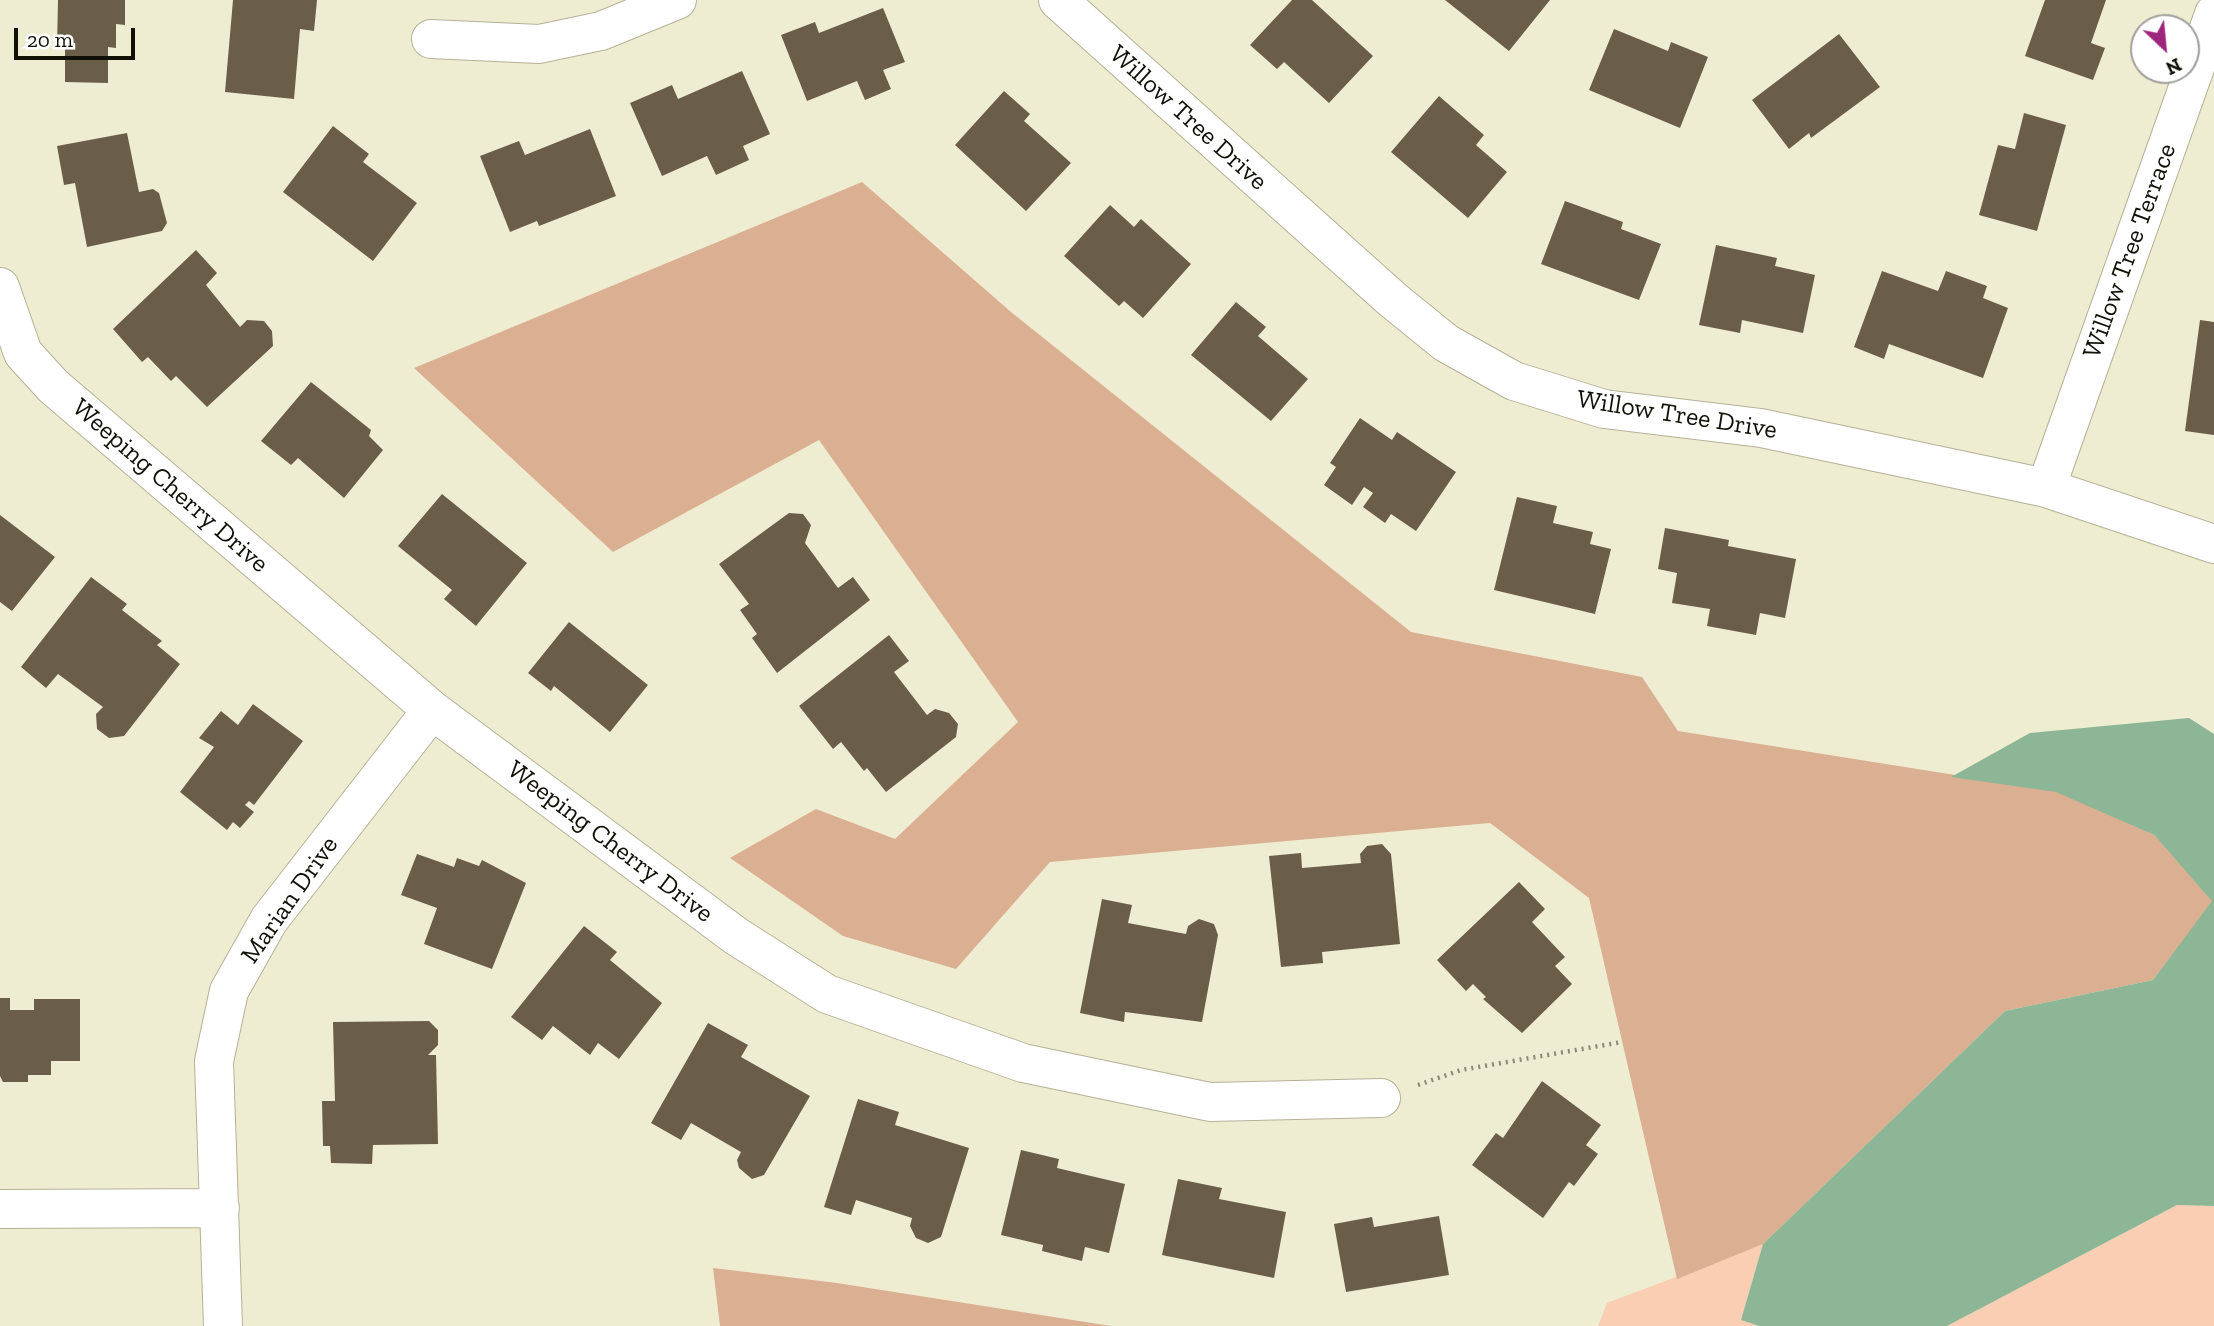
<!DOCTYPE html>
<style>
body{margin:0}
#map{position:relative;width:2214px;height:1326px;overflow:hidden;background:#efedd1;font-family:"Zilla Slab",serif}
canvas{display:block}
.north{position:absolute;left:2130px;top:14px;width:70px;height:70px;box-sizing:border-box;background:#fff;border:2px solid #a09f9c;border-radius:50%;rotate:154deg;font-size:19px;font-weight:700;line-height:28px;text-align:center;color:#111007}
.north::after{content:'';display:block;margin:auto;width:24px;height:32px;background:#9e257c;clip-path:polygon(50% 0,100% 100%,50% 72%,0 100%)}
.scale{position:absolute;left:14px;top:28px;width:121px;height:32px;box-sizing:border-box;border:4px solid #111007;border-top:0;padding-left:9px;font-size:21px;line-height:24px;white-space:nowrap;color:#111007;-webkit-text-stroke:5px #fff;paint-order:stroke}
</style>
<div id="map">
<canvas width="2214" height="1326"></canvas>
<div class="north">N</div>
<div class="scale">20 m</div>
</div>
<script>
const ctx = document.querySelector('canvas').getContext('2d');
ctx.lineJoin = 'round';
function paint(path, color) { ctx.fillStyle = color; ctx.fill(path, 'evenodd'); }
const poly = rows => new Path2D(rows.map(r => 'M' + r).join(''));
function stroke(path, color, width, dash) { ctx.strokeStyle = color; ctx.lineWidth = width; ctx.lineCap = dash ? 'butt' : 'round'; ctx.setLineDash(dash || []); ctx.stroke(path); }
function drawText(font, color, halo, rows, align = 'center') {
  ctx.font = font + ' "Zilla Slab",serif'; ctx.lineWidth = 6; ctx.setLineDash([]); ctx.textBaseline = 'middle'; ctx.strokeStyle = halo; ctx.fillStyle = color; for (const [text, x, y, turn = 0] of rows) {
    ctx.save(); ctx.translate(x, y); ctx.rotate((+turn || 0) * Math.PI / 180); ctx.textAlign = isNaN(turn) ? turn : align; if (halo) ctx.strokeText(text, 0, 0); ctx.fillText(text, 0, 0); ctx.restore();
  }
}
paint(poly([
 [2177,1205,2214,1206,2214,1326,1947,1326],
 [1763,1244,1741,1320,1759,1326,1598,1326,1607,1303]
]), '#f9ceb3');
paint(poly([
 [862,182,1011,312,1411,632,1642,677,1678,731,2056,791,2154,835,2213,901,2153,980,2005,1011,1763,1244,1677,1279,1589,898,1490,823,1050,862,956,969,843,936,730,858,816,809,895,839,1018,722,819,440,613,552,414,368],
 [713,1268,837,1283,1111,1326,720,1326]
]), '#dbaf91');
paint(poly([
 [2189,718,2214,734,2214,1206,2177,1205,1947,1326,1759,1326,1741,1320,1763,1244,2005,1011,2153,980,2212,901,2154,835,2056,792,1951,777,2030,733]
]), '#8cb695');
paint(poly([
 [58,0,125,0,125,25,116,24,116,48,108,47,108,83,65,82,65,47,57,47],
 [233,0,317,0,314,31,300,29,294,99,225,92],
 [1292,0,1312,0,1373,56,1329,103,1284,62,1277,69,1250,45],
 [1445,0,1550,0,1509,51],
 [2045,0,2106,0,2091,43,2105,48,2093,80,2025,56],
 [883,8,905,62,883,70,891,89,865,100,857,81,807,101,781,35,815,22,819,33],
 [1614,29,1668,51,1671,42,1708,57,1680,128,1589,90],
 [1839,34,1880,87,1811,138,1809,133,1789,149,1752,100],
 [742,71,770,134,743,146,749,160,716,175,707,156,662,176,630,103,672,85,678,99],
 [1004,91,1030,114,1024,121,1071,163,1026,211,955,145],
 [1439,96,1484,135,1476,145,1507,172,1468,218,1391,152],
 [2024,113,2066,125,2037,231,1979,215,1998,145,2015,149],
 [333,126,369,154,363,162,417,203,373,261,283,192],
 [590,129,616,196,539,226,537,221,510,232,480,156,519,141,525,155],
 [127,133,139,192,153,189,159,193,167,223,162,231,87,247,75,183,64,185,57,146],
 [1565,201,1623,222,1621,229,1661,244,1639,300,1541,264],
 [1110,205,1134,227,1141,219,1191,264,1143,318,1124,301,1119,306,1064,256],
 [1716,245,1777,258,1775,266,1815,275,1803,333,1742,320,1740,333,1699,325],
 [196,250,217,273,206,285,240,327,247,320,264,321,272,331,273,346,207,407,176,376,171,381,148,357,142,362,113,329],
 [1882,271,1938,291,1946,271,1987,286,1983,298,2008,308,1983,378,1889,344,1884,359,1854,347],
 [1236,302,1266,327,1258,336,1308,379,1271,421,1191,355],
 [2200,320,2214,322,2214,435,2185,431],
 [311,382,371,430,369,436,383,450,344,498,298,458,291,465,261,441],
 [1360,418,1392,440,1397,432,1456,472,1416,531,1391,514,1385,523,1363,507,1373,493,1364,487,1352,505,1324,485,1336,467,1330,463],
 [442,494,527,563,476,626,444,599,452,590,398,546],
 [1517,497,1557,506,1553,523,1593,532,1590,544,1611,549,1595,614,1494,590],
 [789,513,803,514,811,525,805,543,838,588,853,577,870,600,777,673,752,638,757,634,740,610,749,604,719,564],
 [0,515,55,557,12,611,0,602],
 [1665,528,1729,540,1728,546,1796,559,1785,618,1760,613,1756,635,1707,626,1710,609,1672,603,1677,573,1658,569],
 [91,577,127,604,122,610,162,641,157,645,180,664,124,736,109,738,97,729,96,714,103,707,58,674,46,688,21,667],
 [569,622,648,685,610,732,554,686,551,691,528,673],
 [889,635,909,661,894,672,927,715,935,709,949,713,958,724,956,737,886,792,867,768,864,771,841,742,833,749,799,706],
 [253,704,303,741,254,805,249,801,245,805,254,812,240,828,233,822,227,830,180,792,214,747,199,738,221,711,238,725],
 [1382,844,1391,854,1400,944,1322,952,1323,963,1281,967,1269,856,1301,853,1302,868,1361,863,1360,854,1367,846],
 [417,854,454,867,457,858,479,866,482,860,526,883,492,969,424,944,437,908,401,895],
 [1519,882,1545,909,1532,922,1565,957,1555,966,1572,984,1522,1033,1483,999,1486,997,1473,984,1466,991,1437,960],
 [1102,899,1132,905,1128,923,1186,934,1188,926,1199,919,1214,924,1218,935,1202,1022,1125,1012,1124,1022,1080,1013],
 [584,926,617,952,610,960,662,1003,619,1059,598,1043,590,1055,553,1026,542,1040,511,1017],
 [0,998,10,998,10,1010,34,1010,34,999,80,999,80,1061,51,1061,51,1075,28,1075,28,1082,3,1082,0,1076],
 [429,1021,438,1030,438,1045,428,1055,436,1055,438,1144,373,1145,372,1164,331,1163,330,1146,323,1146,322,1101,335,1101,333,1022],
 [708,1023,748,1045,741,1057,810,1096,764,1175,752,1179,739,1168,737,1160,741,1152,691,1123,681,1140,651,1123],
 [1542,1081,1601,1125,1586,1145,1598,1154,1574,1186,1569,1182,1543,1218,1472,1165,1496,1133,1503,1138],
 [858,1099,899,1112,895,1125,969,1148,941,1237,928,1243,916,1238,910,1226,912,1218,856,1200,851,1215,824,1207],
 [1021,1150,1059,1159,1057,1168,1125,1184,1109,1253,1085,1247,1082,1261,1042,1251,1043,1245,1001,1235],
 [1178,1179,1222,1188,1219,1199,1286,1212,1274,1278,1162,1255],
 [1439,1216,1449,1275,1346,1292,1334,1224,1372,1217,1374,1227]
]), '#6b5e48');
const minor = poly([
 [1058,0,1393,300,1446,343,1514,381,1604,409,1761,428,2046,488,2214,544],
 [431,39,539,44,601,31,677,0],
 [0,287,23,353,53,386,432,710,736,936,827,994,1023,1063,1210,1102,1381,1098],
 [2046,488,2214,14],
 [0,1209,220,1208],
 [223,1326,214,1061,229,991,269,920,432,710]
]);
stroke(minor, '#b4b197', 40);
stroke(poly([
 [1418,1085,1461,1070,1622,1042]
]), '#8a8975', 4.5, [2, 5]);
stroke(minor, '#fff', 38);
drawText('26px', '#111007', '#fff', [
 ["Willow Tree Drive",1188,118,42],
 ["Willow Tree Terrace",2130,251,-70],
 ["Willow Tree Drive",1677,415,9],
 ["Weeping Cherry Drive",170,486,41],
 ["Weeping Cherry Drive",610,842,37],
 ["Marian Drive",290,900,-55]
]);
</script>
